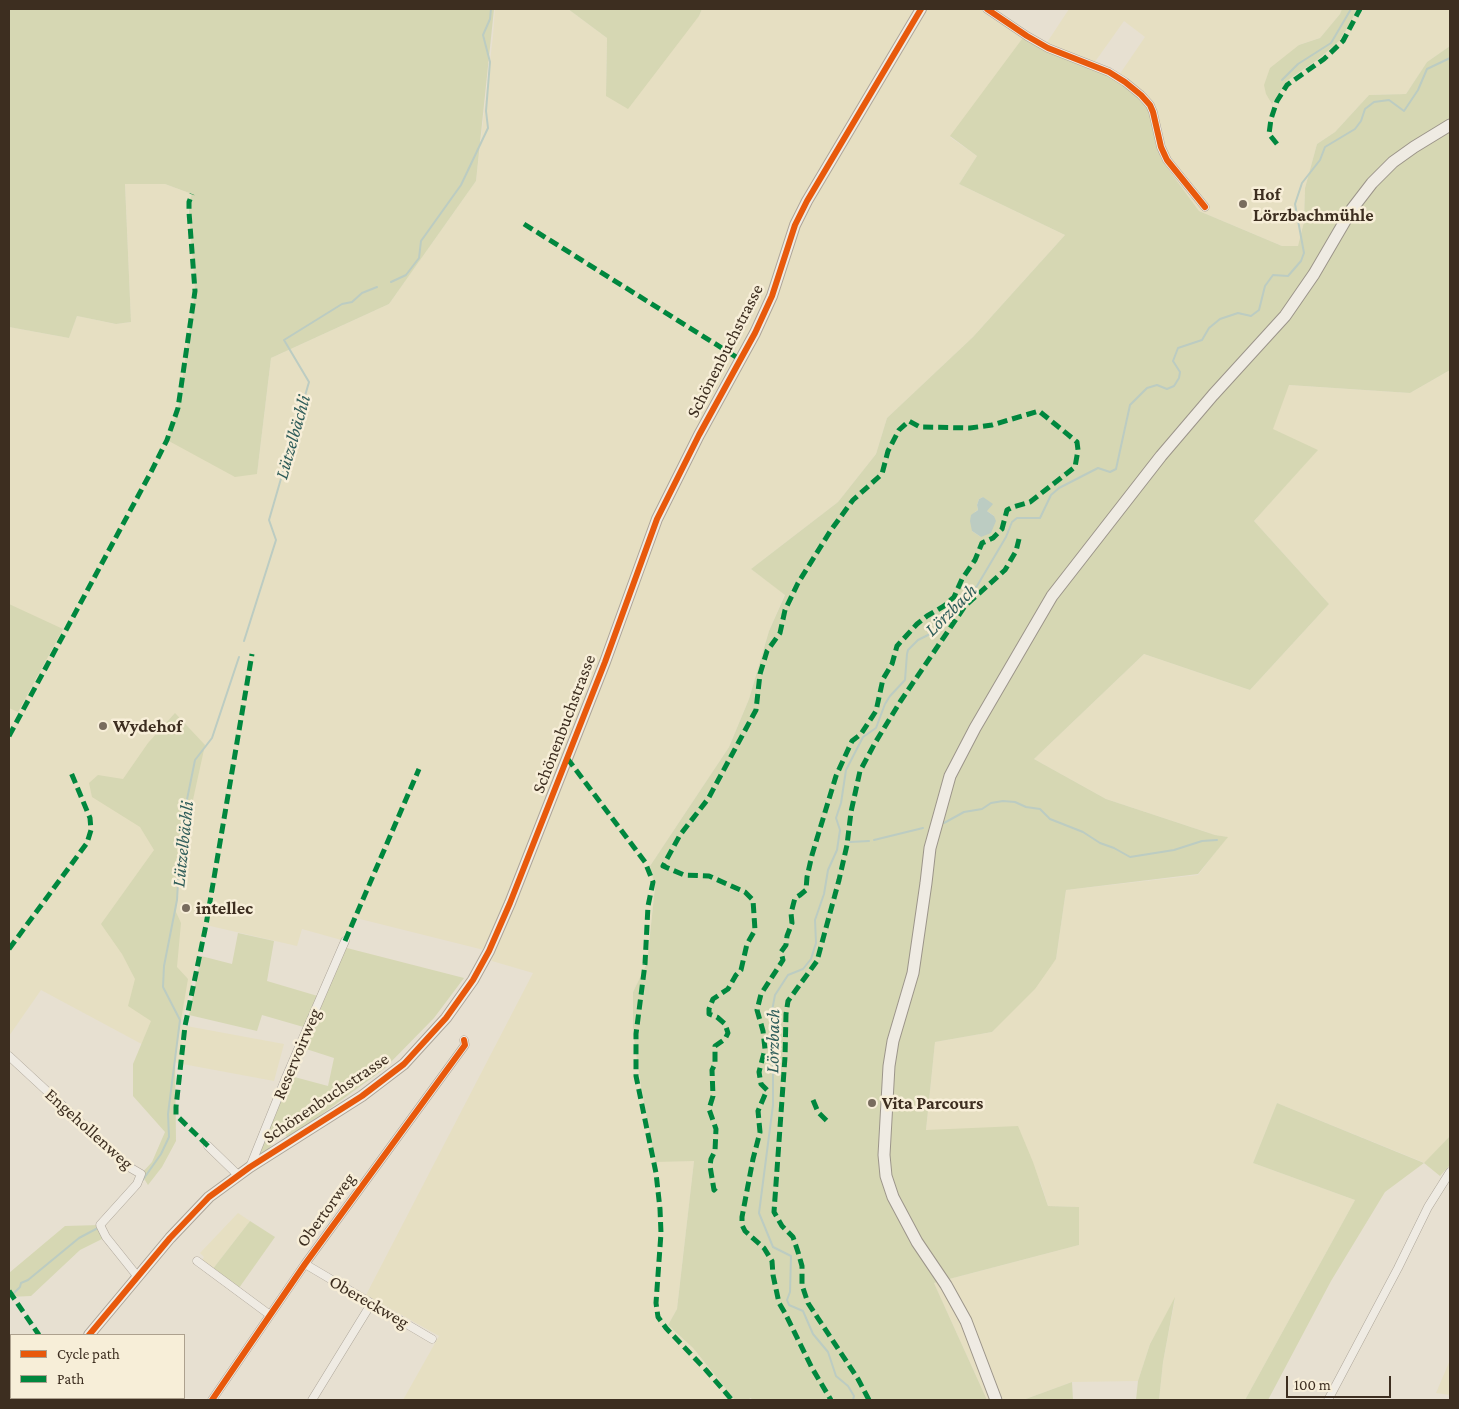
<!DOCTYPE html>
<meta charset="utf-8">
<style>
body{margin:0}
#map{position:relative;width:1459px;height:1409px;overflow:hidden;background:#e7e0d1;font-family:"Crimson Pro",serif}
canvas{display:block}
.frame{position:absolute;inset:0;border:10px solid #3d2e20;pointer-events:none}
.legend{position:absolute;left:10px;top:1334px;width:175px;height:65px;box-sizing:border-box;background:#f7eed8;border:1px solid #ada18e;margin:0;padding:6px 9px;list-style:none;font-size:15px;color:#3d2e20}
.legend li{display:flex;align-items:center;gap:10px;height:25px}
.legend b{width:25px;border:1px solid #ada18e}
.scale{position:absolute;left:1286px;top:1376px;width:105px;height:22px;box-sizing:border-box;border:2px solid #3d2e20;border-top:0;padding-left:6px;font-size:15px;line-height:18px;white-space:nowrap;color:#3d2e20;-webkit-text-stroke:4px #f7eed8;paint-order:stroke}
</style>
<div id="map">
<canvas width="1459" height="1409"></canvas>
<div class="frame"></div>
<ul class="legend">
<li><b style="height:6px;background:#e8590c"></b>Cycle path</li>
<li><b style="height:6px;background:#00873e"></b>Path</li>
</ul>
<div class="scale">100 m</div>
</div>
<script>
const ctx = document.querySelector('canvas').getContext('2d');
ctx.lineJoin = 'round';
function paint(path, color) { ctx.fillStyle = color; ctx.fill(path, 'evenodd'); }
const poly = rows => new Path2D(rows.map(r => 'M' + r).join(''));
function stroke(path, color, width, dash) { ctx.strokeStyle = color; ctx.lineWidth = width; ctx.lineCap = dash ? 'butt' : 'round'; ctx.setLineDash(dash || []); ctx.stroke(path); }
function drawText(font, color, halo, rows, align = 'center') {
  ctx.font = font + ' "Crimson Pro",serif'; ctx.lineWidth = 5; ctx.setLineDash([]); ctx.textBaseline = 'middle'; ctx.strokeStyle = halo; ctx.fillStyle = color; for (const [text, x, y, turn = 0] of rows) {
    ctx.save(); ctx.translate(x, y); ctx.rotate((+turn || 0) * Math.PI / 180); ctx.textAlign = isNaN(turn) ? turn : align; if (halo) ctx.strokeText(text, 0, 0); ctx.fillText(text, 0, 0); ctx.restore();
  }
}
paint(poly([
 [495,9,568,9,607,38,606,96,699,16,702,9,991,9,1046,44,1069,9,1342,9,1340,14,1320,38,1299,45,1272,104,1288,80,1317,60,1350,24,1357,9,1450,9,1450,46,1427,62,1406,94,1369,95,1335,132,1317,144,1305,188,1304,222,1298,247,1282,246,1199,211,1161,159,1148,105,1117,78,1145,37,1124,21,1092,66,950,137,977,156,959,184,1065,235,973,337,887,418,876,454,838,502,751,569,785,594,769,631,749,699,729,747,650,866,655,887,647,963,633,992,694,1161,677,1309,668,1325,693,1348,735,1400,403,1400,439,1336,366,1295,533,973,492,961,488,951,356,918,345,941,302,929,297,946,206,925,181,1025,284,1044,274,1081,177,1063,41,990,9,1036,9,327,69,338,77,316,116,324,131,322,125,183,165,184,192,194,188,212,195,291,178,408,167,440,257,474,271,358,389,304,476,181,493,36],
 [1450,370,1450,1136,1425,1163,1277,1103,1253,1163,1355,1200,1245,1400,1159,1400,1163,1362,1175,1299,1150,1344,1138,1381,1072,1382,1023,1400,987,1400,934,1283,1079,1245,1079,1207,1048,1206,1040,1181,926,1130,935,1042,992,1032,1056,959,1066,890,1198,875,1227,837,1215,835,1106,799,1034,759,1144,654,1250,690,1329,604,1254,521,1317,450,1272,429,1288,385,1410,393],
 [238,1213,250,1221,212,1270,201,1262,204,1257,200,1253],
 [1450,1360,1450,1395,1436,1393]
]), '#e6dfc2');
paint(poly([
 [9,9,494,9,476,181,389,304,271,358,257,474,235,477,167,440,178,408,195,291,189,213,189,202,192,194,165,184,125,184,131,322,116,324,77,316,69,338,9,327],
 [568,9,702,9,699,16,628,109,606,96,607,38],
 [1342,9,1357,9,1350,24,1339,41,1317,60,1288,80,1272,104,1266,94,1264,85,1270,68,1299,45,1320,38,1340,14],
 [1025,35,1117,78,1148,105,1161,159,1199,211,1282,246,1298,246,1304,222,1305,188,1317,144,1335,132,1369,95,1406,94,1427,62,1450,46,1450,370,1410,393,1289,385,1273,429,1318,450,1254,521,1329,604,1250,690,1144,654,1034,759,1106,799,1215,835,1228,837,1198,874,1066,890,1056,959,1035,989,992,1032,935,1042,926,1130,1018,1126,1033,1162,1048,1206,1079,1207,1079,1245,934,1283,987,1400,752,1400,751,1398,747,1400,735,1400,693,1348,668,1325,677,1309,694,1161,655,1162,641,1086,633,1033,633,992,647,963,655,887,650,866,729,747,749,699,769,631,785,595,751,569,838,502,876,454,887,418,973,337,1065,235,959,184,977,156,950,136],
 [983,497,987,511,994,516,981,537,972,531,975,512,978,510,977,505,979,499],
 [9,604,63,629,18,712,9,708],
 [175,713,205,745,180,859,176,912,181,923,177,967,188,979,175,1055,176,1141,162,1167,148,1185,141,1174,152,1162,165,1132,133,1096,133,1064,151,1021,128,1006,135,979,122,954,101,924,154,850,140,827,92,797,89,783,98,775,123,779,148,743],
 [238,933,274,941,267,981,321,997,343,947,464,978,434,1018,384,1069,288,1139,284,1132,269,1148,257,1158,287,1075,328,1086,334,1058,300,1047,307,1028,262,1015,257,1031,189,1015,201,956,232,964],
 [1277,1103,1424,1163,1450,1136,1450,1165,1440,1176,1424,1163,1385,1192,1331,1281,1268,1400,1245,1400,1355,1200,1253,1163],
 [250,1221,275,1237,239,1288,212,1270],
 [100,1225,106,1237,80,1250,31,1296,9,1297,9,1273,65,1226],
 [1175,1297,1163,1362,1159,1400,1136,1400,1138,1381,1150,1344],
 [1072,1382,1073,1400,1023,1400]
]), '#d6d7b3');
paint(poly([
 [983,497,993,504,987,511,994,516,996,521,991,533,981,537,972,531,970,521,971,515,978,510,977,505,979,499]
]), '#bcccc2');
stroke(poly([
 [1282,80,1298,64,1331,43,1351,9],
 [391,282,406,275,419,258,421,241,461,185,488,128,486,111,490,62,483,35,490,19,491,9],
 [244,641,276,540,269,520,309,382,284,340,342,304,352,302,362,293,377,287],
 [944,823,964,812,982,809,991,803,1003,801,1015,802,1026,807,1040,809,1050,819,1083,832,1100,843,1114,848,1130,857,1174,850,1202,841,1217,840],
 [874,840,923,828],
 [850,842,869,841],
 [142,1181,161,1154,169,1137,168,1114,180,1020,163,987,164,966,177,900,181,829,195,760,212,738,239,657],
 [14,1293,20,1287,21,1283,28,1280,79,1238,96,1229],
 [9,1297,10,1296],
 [853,1400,854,1396,848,1386,836,1376,828,1352,813,1334,803,1311,789,1305,787,1300,790,1292,791,1256,773,1247,759,1213,773,1105,773,1071,771,1016,775,995,788,975,803,969,811,959,816,943,815,920,824,894,828,870,837,850,840,830,836,818,841,803,846,770,863,737,876,728,885,704,890,696,905,680,907,654,908,650,918,640,928,635,946,621,961,598,977,586,1006,537,1012,522,1017,518,1040,518,1051,495,1059,488,1098,468,1110,472,1116,469,1130,405,1147,388,1157,385,1167,389,1174,386,1179,378,1180,372,1173,361,1178,348,1202,340,1209,328,1220,319,1238,313,1251,316,1259,310,1265,286,1273,275,1288,276,1301,261,1304,253,1295,204,1302,183,1320,160,1325,147,1355,129,1361,121,1365,109,1374,102,1389,100,1404,111,1418,90,1427,69,1450,58]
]), '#bcccc2', 2);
const minor = poly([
 [987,9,1027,36,1048,48,1109,72,1125,82,1141,95,1150,105,1153,112,1161,147,1167,160,1205,207],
 [9,1056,129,1167,141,1174,137,1184,100,1225,106,1237,138,1277],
 [208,1146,238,1175],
 [250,1167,287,1075,345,941],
 [197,1261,270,1315],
 [305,1264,432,1339],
 [135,1398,144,1400],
 [101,1400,102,1398],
 [212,1400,305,1264,465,1045,464,1040],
 [312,1400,371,1304],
 [1328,1400,1398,1268,1428,1207,1450,1172]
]);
const tertiary = poly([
 [89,1335,170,1238,209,1197,250,1167,362,1096,404,1064,446,1018,473,980,489,951,510,903,605,662,657,519,699,435,755,333,772,296,795,225,807,201,921,9],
 [26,1400,29,1398]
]);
const secondary = poly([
 [996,1400,966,1321,946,1285,917,1242,893,1197,886,1176,884,1155,889,1066,893,1041,913,973,926,883,930,848,950,776,975,728,1052,596,1161,456,1213,395,1285,316,1314,274,1352,209,1372,183,1393,162,1414,147,1450,125]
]);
stroke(minor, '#ada599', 9);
stroke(tertiary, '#ada599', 12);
stroke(secondary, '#9c958a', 13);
stroke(minor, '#efebe3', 8);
stroke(tertiary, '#efebe3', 10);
stroke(secondary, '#efebe3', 11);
stroke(poly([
 [1277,144,1269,134,1271,119,1277,101,1287,85,1324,59,1343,41,1360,9],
 [524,224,741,360],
 [9,736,151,472,167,440,178,408,195,291,189,212,189,202,192,194],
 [567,758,645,862,653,882,648,906,645,964,636,1034,636,1076,656,1173,660,1209,661,1233,656,1303,658,1317,666,1328,706,1370,732,1400],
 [345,941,419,769],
 [9,949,87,843,91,830,90,818,70,770],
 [813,1100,818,1112,830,1124],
 [208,1146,176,1115,176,1107,185,1026,206,925,252,654],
 [716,1188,714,1190,710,1166,711,1159,715,1151,716,1129,709,1109,713,1096,712,1070,715,1064,715,1046,725,1039,728,1033,725,1024,717,1017,709,1014,709,1009,713,999,728,989,736,975,741,970,747,944,755,930,753,900,745,892,709,876,684,875,663,866,680,835,708,799,756,710,760,674,767,651,780,633,785,610,798,583,831,530,853,500,882,474,888,451,899,430,909,421,920,427,970,428,992,425,1039,411,1077,442,1078,450,1075,467,1030,502,1013,507,1007,510,1002,529,993,538,982,543,975,560,962,579,954,597,944,606,927,616,917,624,897,646,892,664,883,679,876,711,861,734,852,741,836,776,812,855,807,877,806,890,800,895,795,898,791,913,792,923,787,936,786,945,781,952,783,960,761,994,757,1010,763,1031,765,1049,759,1072,761,1084,767,1090,758,1111,760,1132,753,1159,742,1217,742,1225,745,1231,764,1248,772,1261,773,1275,779,1303,785,1313,812,1368,831,1400],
 [9,1291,39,1335],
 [869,1400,858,1379,808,1303,802,1285,802,1266,798,1252,793,1237,782,1226,774,1212,785,1057,786,1014,788,1001,817,961,839,880,847,845,851,812,860,771,875,743,900,702,965,606,1005,570,1016,551,1019,539]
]), '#00873e', 5, [10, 5]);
stroke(poly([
 [987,9,1027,36,1048,48,1109,72,1125,82,1141,95,1150,105,1153,112,1161,147,1167,160,1205,207],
 [89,1335,170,1238,209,1197,250,1167,362,1096,404,1064,446,1018,473,980,489,951,510,903,605,662,657,519,699,435,755,333,772,296,795,225,807,201,921,9],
 [212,1400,305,1264,465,1045,464,1040]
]), '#e8590c', 6);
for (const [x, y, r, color] of [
 [1243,204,5,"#786c5e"],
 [103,726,5,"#786c5e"],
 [186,908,5,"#786c5e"],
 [872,1103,5,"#786c5e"]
]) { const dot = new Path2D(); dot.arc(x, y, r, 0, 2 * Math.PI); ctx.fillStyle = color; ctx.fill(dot); stroke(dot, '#f7eed8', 2); }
drawText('bold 18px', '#3d2e20', '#f7eed8', [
 ["Hof",1253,194],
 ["Lörzbachmühle",1253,215],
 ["Wydehof",113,726],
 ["intellec",196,908],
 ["Vita Parcours",882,1103]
], 'left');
drawText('18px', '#3d2e20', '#f7eed8', [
 ["Schönenbuchstrasse",725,351,-63],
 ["Schönenbuchstrasse",564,724,-69],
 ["Reservoirweg",297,1054,-67],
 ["Schönenbuchstrasse",326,1098,-34],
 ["Engehollenweg",89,1129,42],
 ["Obertorweg",326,1210,-54],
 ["Obereckweg",369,1302,30]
]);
drawText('italic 19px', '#2f5d5a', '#f7eed8', [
 ["Lützelbächli",293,437,-74],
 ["Lörzbach",951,610,-45],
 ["Lützelbächli",183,844,-84],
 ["Lörzbach",773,1041,-89]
]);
</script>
